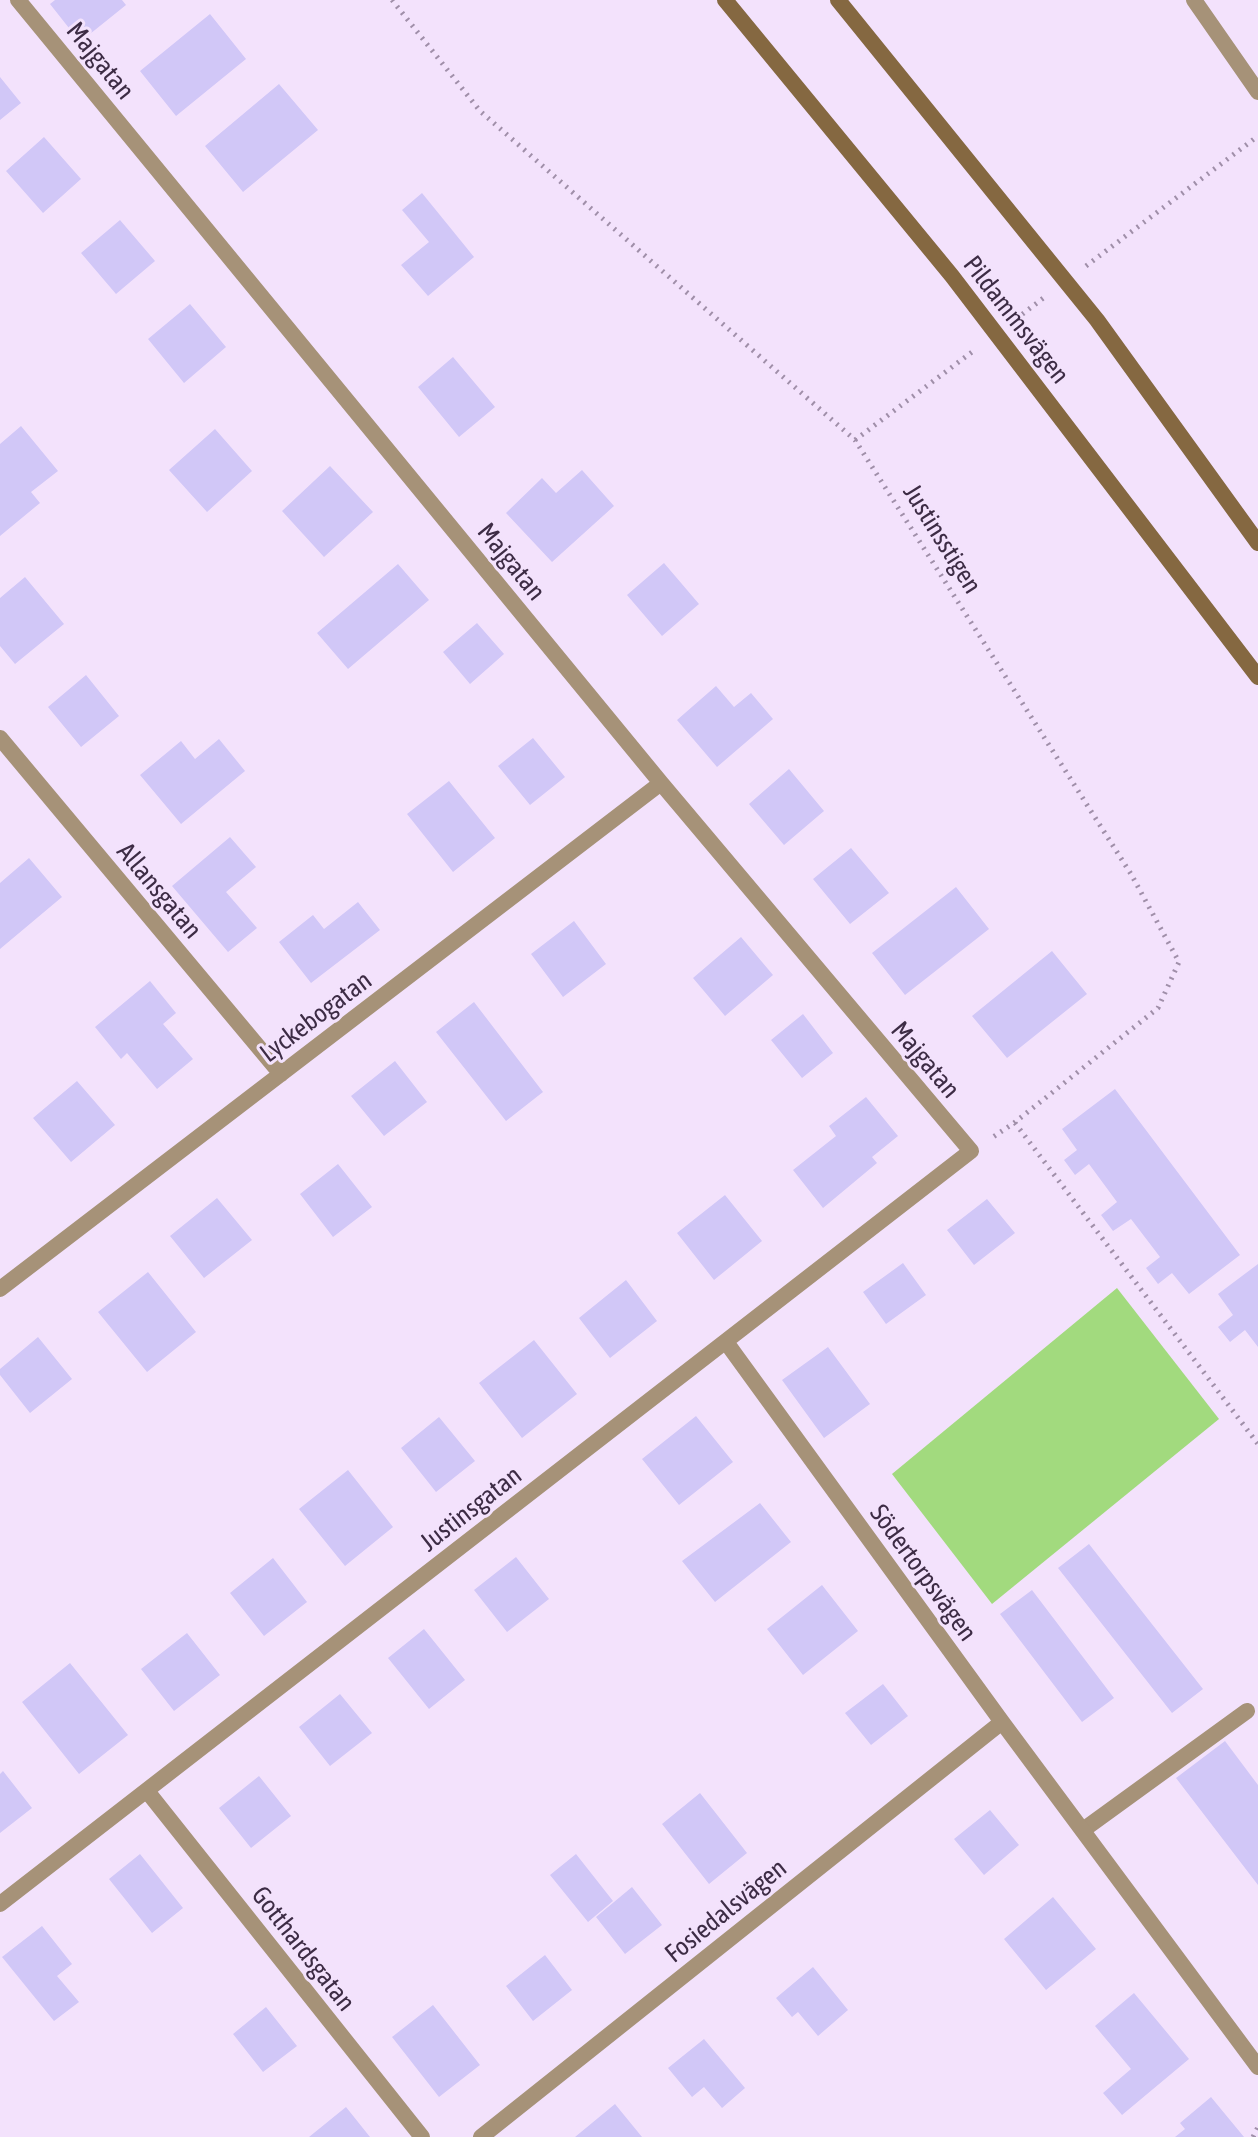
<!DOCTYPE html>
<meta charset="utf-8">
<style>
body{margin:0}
canvas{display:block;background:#f3e2fc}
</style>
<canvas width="1258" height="2137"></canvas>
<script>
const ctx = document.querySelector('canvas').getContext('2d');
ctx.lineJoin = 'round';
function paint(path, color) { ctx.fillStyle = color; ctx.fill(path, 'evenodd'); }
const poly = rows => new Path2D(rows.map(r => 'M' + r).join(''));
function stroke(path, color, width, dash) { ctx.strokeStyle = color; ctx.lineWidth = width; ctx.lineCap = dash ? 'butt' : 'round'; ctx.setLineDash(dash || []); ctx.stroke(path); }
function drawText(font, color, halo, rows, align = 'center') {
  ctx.font = font + ' "Asap Condensed",sans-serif'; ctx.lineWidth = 6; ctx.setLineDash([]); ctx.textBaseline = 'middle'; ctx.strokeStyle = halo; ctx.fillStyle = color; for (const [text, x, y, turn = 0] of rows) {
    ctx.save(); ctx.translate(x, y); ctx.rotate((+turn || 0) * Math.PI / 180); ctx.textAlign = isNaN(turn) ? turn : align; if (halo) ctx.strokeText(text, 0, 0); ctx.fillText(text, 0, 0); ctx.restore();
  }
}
paint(poly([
 [1117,1288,1219,1419,992,1604,892,1474]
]), '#a2da7e');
paint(poly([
 [55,0,122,0,126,5,80,42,50,4],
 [210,14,246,59,176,116,140,71],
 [0,77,21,103,0,120],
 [279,84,318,130,243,192,205,146],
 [44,137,81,179,43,213,6,171],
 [422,193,474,257,428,296,401,265,429,242,402,210],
 [120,220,155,261,116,294,81,253],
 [190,304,226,347,184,383,148,339],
 [453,357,495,407,459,437,418,387],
 [21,426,58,471,31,492,40,503,0,536,0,444],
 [215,429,252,471,207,512,169,470],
 [330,466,373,512,324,557,282,511],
 [582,470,614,506,552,562,506,513,542,478,556,493],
 [664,563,699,604,662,636,627,595],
 [398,564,429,600,348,669,317,633],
 [25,577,64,624,15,664,0,646,0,598],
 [477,623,504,654,470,684,443,652],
 [86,675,119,716,81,747,48,707],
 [716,686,734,707,751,693,773,719,717,767,677,720],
 [533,738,565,777,530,805,498,766],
 [219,739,245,771,181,824,140,775,181,741,195,759],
 [789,769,824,811,784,845,749,804],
 [449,781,495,838,453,872,407,814],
 [230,837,256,867,226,892,257,928,228,952,172,886],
 [851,848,889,893,850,924,813,879],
 [29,858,62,897,0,949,0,883],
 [956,887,989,929,905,995,872,953],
 [358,902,380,930,311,983,279,942,313,915,324,929],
 [574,921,606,964,563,997,531,954],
 [741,937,773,975,725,1016,693,978],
 [1052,951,1087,994,1007,1058,972,1016],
 [150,981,176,1013,163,1024,193,1059,157,1089,127,1053,121,1059,95,1027],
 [474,1002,543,1092,506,1121,436,1032],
 [803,1014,833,1053,802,1078,771,1040],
 [395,1061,427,1102,384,1136,351,1096],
 [77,1081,115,1125,71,1162,33,1118],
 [1115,1089,1240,1255,1189,1294,1172,1273,1158,1284,1146,1268,1160,1257,1131,1219,1113,1231,1101,1215,1117,1202,1089,1164,1075,1175,1064,1160,1077,1150,1062,1129],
 [866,1097,898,1136,872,1157,877,1163,823,1208,793,1170,836,1136,829,1126],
 [338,1164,372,1207,333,1237,300,1194],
 [725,1195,762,1241,714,1280,677,1233],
 [217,1198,252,1240,204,1278,170,1236],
 [987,1199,1015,1233,974,1265,947,1230],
 [903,1263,926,1295,886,1324,863,1292],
 [1258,1264,1258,1347,1245,1330,1230,1342,1218,1327,1233,1315,1218,1294],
 [148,1272,196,1332,147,1372,98,1312],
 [626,1280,657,1321,610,1358,579,1318],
 [38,1337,72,1379,30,1413,0,1375,0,1369],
 [534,1340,577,1394,522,1438,479,1383],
 [828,1347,870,1404,824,1438,782,1380],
 [696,1416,733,1462,679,1505,642,1459],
 [439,1417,475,1461,436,1492,401,1448],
 [348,1470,393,1527,345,1566,299,1509],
 [760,1503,791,1542,715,1602,682,1561],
 [1089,1544,1203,1689,1172,1713,1058,1568],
 [516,1557,549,1599,507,1632,474,1590],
 [273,1558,307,1602,264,1636,230,1593],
 [822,1585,858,1631,803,1675,767,1629],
 [1032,1590,1114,1698,1082,1722,1000,1614],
 [424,1629,465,1680,429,1709,388,1658],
 [187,1633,220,1675,174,1711,141,1669],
 [70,1663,128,1735,79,1774,22,1702],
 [883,1684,908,1716,871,1745,845,1713],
 [340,1694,372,1733,330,1766,299,1727],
 [1225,1741,1258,1785,1258,1885,1176,1778],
 [3,1771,32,1808,0,1833,0,1774],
 [259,1776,291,1816,251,1848,219,1808],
 [700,1793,747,1853,709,1884,662,1824],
 [990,1810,1019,1845,984,1875,954,1839],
 [140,1854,183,1908,152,1933,109,1879],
 [576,1854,613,1901,588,1922,550,1875],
 [632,1887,662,1925,625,1954,596,1917],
 [1053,1897,1096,1949,1046,1990,1004,1939],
 [42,1926,72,1964,57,1976,79,2002,54,2021,2,1957],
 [545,1955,572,1990,533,2021,506,1986],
 [813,1967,848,2010,818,2036,798,2012,792,2017,776,1998],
 [1134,1993,1189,2059,1122,2115,1103,2093,1131,2069,1095,2026],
 [433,2005,480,2065,439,2097,392,2037],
 [266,2007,297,2046,263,2072,233,2034],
 [704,2039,745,2088,722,2108,704,2087,692,2097,668,2068],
 [1211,2097,1244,2137,1175,2137,1185,2129,1180,2123],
 [615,2104,642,2137,575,2137],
 [346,2107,370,2137,309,2137]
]), '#d1c7f7');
stroke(poly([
 [392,0,480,111,855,440,1131,874,1179,962,1158,1008,1014,1123,993,1137],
 [1086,266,1258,136],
 [1016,319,1046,296],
 [855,440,976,349],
 [1015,1123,1258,1444],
 [1253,2137,1258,2127]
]), '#a08fa9', 5, [2, 6]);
stroke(poly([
 [1083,1830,1247,1711]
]), '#a69278', 16);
stroke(poly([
 [1194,0,1258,92],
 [0,738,281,1074],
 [0,1289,661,783],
 [726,1342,1002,1722,1258,2067],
 [147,1791,422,2137],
 [0,1904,971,1151,661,783,18,0],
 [481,2137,1002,1722]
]), '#a69278', 16);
stroke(poly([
 [725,0,952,276,1258,677],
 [838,0,1097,320,1258,543]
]), '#856841', 16);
drawText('26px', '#3d2c45', '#f3e2fc', [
 ["Majgatan",100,61,51],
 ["Pildammsvägen",1016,320,52],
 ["Justinsstigen",942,539,58],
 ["Majgatan",511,562,51],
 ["Allansgatan",159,891,50],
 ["Lyckebogatan",316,1017,-37],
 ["Majgatan",925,1060,50],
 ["Justinsgatan",471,1509,-38],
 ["Södertorpsvägen",923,1573,54],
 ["Fosiedalsvägen",726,1911,-39],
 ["Gotthardsgatan",303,1949,52]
]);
</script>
